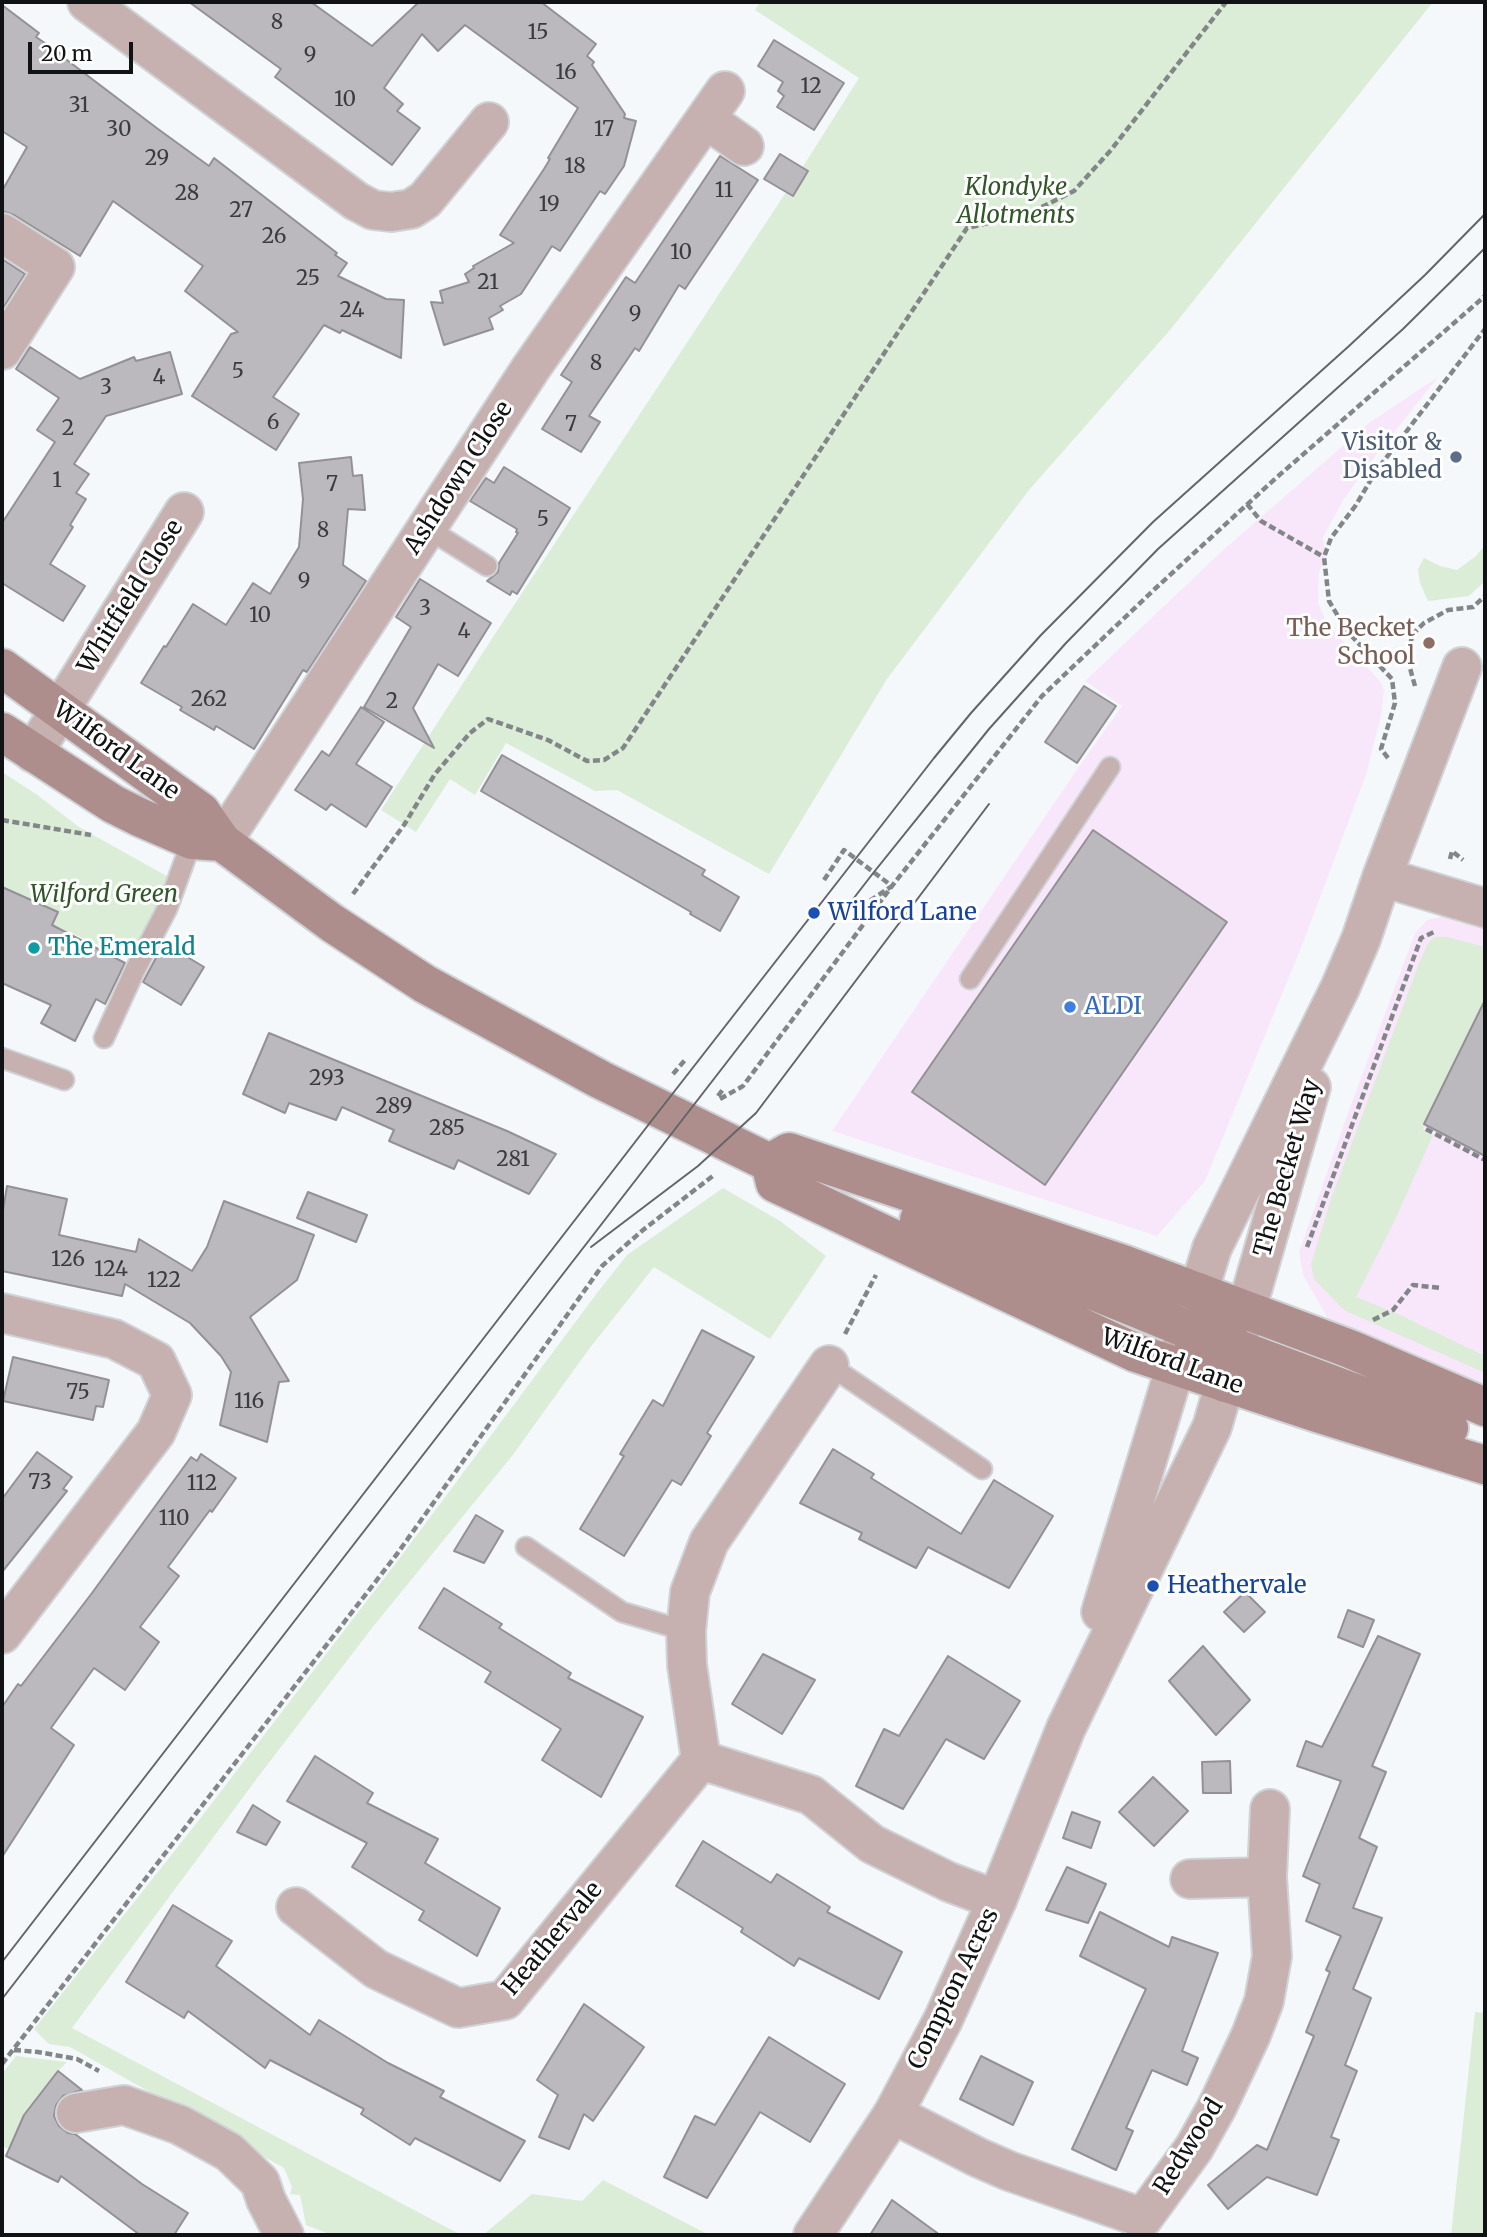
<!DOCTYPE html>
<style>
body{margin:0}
#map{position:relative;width:1487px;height:2237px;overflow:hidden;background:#f4f8fb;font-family:Merriweather,serif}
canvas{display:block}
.frame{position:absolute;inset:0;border:4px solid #111213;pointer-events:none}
.scale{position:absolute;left:28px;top:42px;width:105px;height:32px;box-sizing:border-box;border:4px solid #111213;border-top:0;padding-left:9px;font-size:21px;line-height:24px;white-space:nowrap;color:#111213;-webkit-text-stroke:5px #fff;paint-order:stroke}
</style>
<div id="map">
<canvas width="1487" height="2237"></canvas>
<div class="frame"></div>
<div class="scale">20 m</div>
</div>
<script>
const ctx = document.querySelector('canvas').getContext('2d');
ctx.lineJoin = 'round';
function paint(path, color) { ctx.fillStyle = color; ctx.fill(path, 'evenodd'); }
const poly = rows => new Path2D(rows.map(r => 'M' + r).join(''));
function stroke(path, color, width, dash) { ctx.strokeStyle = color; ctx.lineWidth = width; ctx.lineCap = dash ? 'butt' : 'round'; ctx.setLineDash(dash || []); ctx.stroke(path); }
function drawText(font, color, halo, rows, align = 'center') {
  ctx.font = font + ' Merriweather,serif'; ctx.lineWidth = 6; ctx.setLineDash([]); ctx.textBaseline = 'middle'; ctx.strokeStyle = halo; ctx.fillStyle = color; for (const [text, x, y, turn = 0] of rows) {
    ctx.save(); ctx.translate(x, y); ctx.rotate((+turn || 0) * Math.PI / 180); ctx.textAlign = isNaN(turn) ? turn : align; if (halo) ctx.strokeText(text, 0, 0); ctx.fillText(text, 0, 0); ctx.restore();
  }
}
paint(poly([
 [1438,377,1369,464,1344,499,1323,537,1325,556,1319,573,1318,603,1327,624,1379,680,1384,690,1381,716,1366,775,1301,948,1205,1181,1157,1236,832,1131,1076,771,1122,706,1085,681,1221,552,1369,423],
 [1458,878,1485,887,1485,1392,1328,1319,1303,1275,1299,1252,1349,1110,1415,933,1427,920,1444,916]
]), '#f8e7fa');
paint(poly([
 [760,2,1433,2,1170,330,1029,490,887,679,769,874,617,790,595,791,506,743,475,795,450,779,416,832,381,810,495,634,802,168,859,78,755,10],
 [1485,545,1485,581,1469,596,1428,601,1420,583,1418,569,1424,558,1440,566,1457,570,1476,556],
 [2,772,36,794,79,827,179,883,139,962,52,925,57,912,2,887],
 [1434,937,1447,937,1485,947,1485,1000,1424,1124,1423,1130,1433,1135,1393,1224,1356,1297,1400,1315,1485,1356,1485,1373,1344,1310,1314,1279,1311,1264,1331,1199,1418,966,1427,945],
 [723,1188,780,1221,826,1256,770,1339,654,1267,589,1349,512,1456,372,1628,258,1777,72,2028,461,2235,332,2235,306,2225,300,2195,290,2194,292,2187,284,2168,70,2047,49,2044,34,2029,199,1820,399,1559,597,1293,627,1255],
 [1475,2012,1485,2013,1485,2235,1451,2235],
 [16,2056,67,2062,58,2071,21,2122,9,2149,2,2146,2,2074],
 [603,2180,709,2235,483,2235,532,2194,582,2201]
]), '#dbecd7');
const building = poly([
 [189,2,311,2,372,46,419,2,541,2,596,44,587,56,594,62,592,65,625,114,624,118,636,121,624,166,605,194,600,191,560,251,552,246,521,294,500,306,503,310,489,318,493,329,444,345,431,302,443,303,440,291,469,282,465,274,474,268,473,266,514,243,500,235,544,169,550,159,548,158,578,108,465,25,438,51,422,34,384,88,403,104,397,111,420,128,392,165,275,77,281,69,189,2],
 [2,5,39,33,36,37,64,56,63,57,158,129,209,166,214,158,337,253,335,255,347,263,338,276,386,299,404,300,401,358,342,330,340,333,324,325,273,397,299,414,276,450,192,396,231,334,238,332,185,291,203,266,113,201,80,256,14,215,2,211,2,191,27,147,2,131,2,5],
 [774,40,844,83,814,130,777,107,784,96,778,91,783,82,758,66,774,40],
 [780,154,808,171,793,196,764,179,780,154],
 [720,156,758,180,685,289,679,285,639,351,635,348,589,416,600,422,581,452,542,429,572,382,561,375,626,277,635,283,720,156],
 [2,259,25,274,2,310,2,259],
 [30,347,80,379,134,357,136,361,170,352,182,394,106,416,74,464,89,474,76,493,86,499,70,525,73,527,50,564,85,586,63,621,2,583,2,523,55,442,37,430,59,398,16,369,30,347],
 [351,457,353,476,362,475,365,510,348,509,343,565,366,581,307,672,303,670,254,749,216,726,214,730,180,710,182,707,141,683,164,646,166,647,193,604,226,625,253,583,270,594,299,547,303,499,299,463,351,457],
 [504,467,570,508,517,594,512,591,510,595,487,581,498,572,499,563,518,533,516,532,517,529,470,501,486,478,494,483,504,467],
 [420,579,491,623,458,676,438,664,413,708,434,748,364,707,411,627,396,617,420,579],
 [1084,686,1116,706,1077,763,1045,742,1084,686],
 [361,707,384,722,356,764,392,787,366,827,331,804,326,810,295,790,322,751,329,756,361,707],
 [502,755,705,870,702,875,739,897,720,931,690,914,691,912,481,791,502,755],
 [1093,830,1227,922,1045,1185,912,1092,1093,830],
 [2,887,58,912,52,925,125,963,105,1004,96,999,75,1041,41,1023,51,1005,2,983,2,887],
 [164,943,204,967,181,1005,143,982,164,943],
 [1485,1000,1485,1156,1424,1124,1485,1000],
 [269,1033,507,1131,556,1154,529,1194,458,1160,454,1169,389,1141,394,1130,342,1107,336,1120,289,1103,285,1113,243,1094,269,1033],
 [7,1186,67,1199,59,1235,136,1252,139,1239,192,1271,207,1247,224,1201,314,1235,297,1280,250,1317,289,1381,279,1382,267,1442,220,1425,231,1372,221,1356,190,1323,125,1284,122,1296,2,1271,2,1216,7,1186],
 [308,1192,367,1215,356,1242,297,1218,308,1192],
 [702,1330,754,1357,707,1433,711,1436,681,1485,672,1480,624,1556,580,1529,624,1456,620,1454,653,1400,663,1406,702,1330],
 [13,1357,109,1380,103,1407,96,1406,93,1420,3,1401,13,1357],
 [833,1449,874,1474,871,1478,961,1534,994,1480,1053,1516,1009,1588,928,1547,916,1568,859,1539,862,1533,800,1503,833,1449],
 [37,1452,72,1477,63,1489,67,1491,2,1572,2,1499,37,1452],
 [201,1454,236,1478,212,1512,210,1510,168,1567,179,1576,140,1627,159,1642,125,1690,94,1668,51,1728,74,1745,2,1857,2,1707,18,1684,21,1686,92,1593,191,1457,197,1461,201,1454],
 [476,1515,503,1531,484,1563,454,1551,476,1515],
 [444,1588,502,1624,499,1628,571,1673,568,1678,643,1717,601,1797,542,1760,561,1729,485,1682,491,1672,419,1628,444,1588],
 [1245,1592,1265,1612,1244,1632,1224,1612,1245,1592],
 [1348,1610,1374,1620,1363,1647,1338,1637,1348,1610],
 [1378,1636,1420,1654,1372,1766,1386,1772,1359,1838,1377,1847,1353,1908,1382,1918,1353,1989,1371,1998,1345,2065,1357,2071,1331,2137,1339,2140,1317,2195,1267,2177,1228,2209,1208,2185,1257,2145,1267,2150,1314,2036,1306,2032,1330,1972,1326,1970,1341,1936,1306,1921,1320,1884,1303,1876,1341,1781,1297,1766,1306,1741,1322,1747,1378,1636],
 [1203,1646,1250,1700,1216,1735,1169,1681,1203,1646],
 [763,1654,815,1680,782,1734,732,1704,763,1654],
 [948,1656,1020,1701,984,1759,946,1739,903,1809,856,1786,884,1729,899,1736,948,1656],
 [315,1756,373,1793,367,1803,438,1839,425,1863,500,1908,477,1956,419,1920,424,1911,352,1867,367,1843,287,1801,315,1756],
 [1230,1761,1231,1793,1203,1793,1202,1762,1230,1761],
 [1153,1777,1188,1811,1154,1846,1119,1812,1153,1777],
 [253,1805,280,1822,266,1845,237,1832,253,1805],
 [1072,1812,1100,1822,1091,1848,1063,1838,1072,1812],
 [703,1841,771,1883,777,1874,830,1907,827,1912,902,1952,879,1999,799,1958,794,1966,741,1932,743,1928,676,1886,703,1841],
 [1067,1867,1106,1884,1088,1923,1046,1910,1067,1867],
 [173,1905,232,1941,216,1966,310,2035,319,2020,388,2063,444,2091,440,2097,525,2141,500,2181,415,2138,410,2145,361,2114,364,2109,270,2060,265,2068,188,2011,184,2018,126,1982,173,1905],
 [1100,1912,1169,1947,1172,1937,1218,1953,1182,2051,1198,2058,1187,2085,1152,2070,1126,2128,1133,2131,1116,2170,1072,2149,1146,1989,1080,1956,1100,1912],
 [584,2004,644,2047,593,2121,584,2114,569,2149,539,2137,558,2095,537,2080,584,2004],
 [769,2037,845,2084,810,2142,760,2112,707,2198,664,2177,695,2116,715,2125,769,2037],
 [981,2056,1033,2082,1013,2125,960,2099,981,2056],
 [58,2071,82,2090,63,2096,56,2105,54,2116,59,2126,68,2133,75,2134,142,2184,188,2213,174,2235,140,2235,61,2176,58,2182,6,2156,24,2115,58,2071],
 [892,2200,940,2235,870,2235,892,2200]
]);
paint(building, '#bbb9be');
stroke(building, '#939196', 2);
const service = poly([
 [427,528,487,566],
 [970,979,1110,767],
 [104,1038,135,970,167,909,192,840],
 [2,1058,64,1080],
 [829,1365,982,1469],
 [526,1547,622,1612,686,1631]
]);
const minor = poly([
 [87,2,356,201,373,210,391,212,411,209,425,200,489,122],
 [706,119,744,146],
 [2,233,55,267,2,350],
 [33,753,184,512],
 [222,842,531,368,725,91],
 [1382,877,1485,908],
 [2,1313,114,1339,156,1361,172,1395,156,1432,2,1634],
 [1189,1323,1212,1248,1340,988,1361,939,1382,877,1462,667],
 [1237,1342,1311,1087],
 [829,1365,709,1542,690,1592,686,1631,687,1665,701,1760,811,1795,872,1844,949,1882,997,1900],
 [1190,1879,1267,1877],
 [296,1907,376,1969,458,2008,505,2000,701,1760],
 [76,2113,124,2105,180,2125,229,2152,260,2182,266,2200,284,2235],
 [893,2114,977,2157,1009,2171,1143,2218],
 [1143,2218,1194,2148,1217,2107,1251,2035,1264,2001,1272,1956,1267,1877,1270,1809]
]);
const tertiary = poly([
 [1101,1612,1185,1335],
 [813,2235,893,2114,943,2020,997,1900,1066,1728,1212,1427,1234,1352]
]);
const secondary = poly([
 [2,668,201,812,222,842,332,923,425,984,601,1080,770,1163],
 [2,732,113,804,139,817,192,840,222,842],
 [770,1163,775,1183,1136,1353,1320,1414,1485,1465],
 [770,1163,789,1152,1123,1264,1350,1349,1485,1407],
 [919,1220,1187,1329,1225,1383],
 [1199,1292,1235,1348,1449,1428]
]);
stroke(service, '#d0d3d6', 23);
stroke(minor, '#d0d3d6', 42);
stroke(tertiary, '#d0d3d6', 42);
stroke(secondary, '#d0d3d6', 42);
stroke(poly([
 [1247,504,1261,521,1324,557],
 [1415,686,1408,661,1412,635,1424,623,1448,610,1473,607,1485,596],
 [1388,758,1381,749,1395,703,1392,679,1346,630,1329,601,1324,557,1331,538,1356,505,1376,471,1485,329],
 [2,820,91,835],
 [1450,859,1452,851,1463,860],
 [824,880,844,850,892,886,862,906],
 [353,894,404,825,435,774,470,733,488,719,548,740,587,761,604,760,623,748,967,228,1028,214,1074,191,1111,150,1226,2],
 [673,1074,685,1060],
 [718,1096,724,1088],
 [720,1099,743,1086,892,886,1042,696,1158,586,1276,478,1485,296],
 [1426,1129,1485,1160],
 [1307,1247,1421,938,1434,932],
 [1373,1320,1393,1310,1413,1285,1441,1288],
 [845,1334,876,1275],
 [14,2050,38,2052,77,2059,99,2071],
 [2,2064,397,1554,602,1266,643,1230,714,1175]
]), '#838688', 4.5, [7, 3.5]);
stroke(service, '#c6b1b0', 19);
stroke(minor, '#c6b1b0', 38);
stroke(tertiary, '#c6b1b0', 38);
stroke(secondary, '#ad8e8d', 38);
stroke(poly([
 [591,1247,698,1166,756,1113,989,804],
 [2,1962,649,1124,934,758,971,713,1041,635,1153,522,1349,346,1425,275,1485,214],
 [2,1999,874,872,989,729,1066,643,1158,549,1403,329,1485,248]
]), '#636567', 2);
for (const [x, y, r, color] of [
 [1456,457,7,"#5c6f8a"],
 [1429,643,7,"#8d6e63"],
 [814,913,7,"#1a4fb4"],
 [34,948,7,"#0f9aa8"],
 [1070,1007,7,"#3f7fe0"],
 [1153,1586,7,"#1a4fb4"]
]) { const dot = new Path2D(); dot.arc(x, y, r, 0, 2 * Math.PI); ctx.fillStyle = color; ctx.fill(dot); stroke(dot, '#fff', 2.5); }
drawText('21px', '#3c3c3e', null, [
 ["8",277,23],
 ["15",538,33],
 ["9",310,56],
 ["16",566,73],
 ["12",811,87],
 ["10",345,100],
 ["31",79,106],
 ["30",119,130],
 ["17",604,130],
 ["29",157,159],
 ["18",575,167],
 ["11",724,191],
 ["28",187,194],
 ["19",549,205],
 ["27",241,211],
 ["26",274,237],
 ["10",681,253],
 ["25",308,279],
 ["21",488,283],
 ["24",352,311],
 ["9",635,315],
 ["8",596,364],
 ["5",238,372],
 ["4",159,378],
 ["3",106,388],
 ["6",273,423],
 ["7",571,425],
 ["2",68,429],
 ["1",57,481],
 ["7",332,485],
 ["5",543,520],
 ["8",323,531],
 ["9",304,582],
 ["3",425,609],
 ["10",260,616],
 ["4",464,632],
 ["262",209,700],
 ["2",392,702],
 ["293",327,1079],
 ["289",394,1107],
 ["285",447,1129],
 ["281",513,1160],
 ["126",68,1260],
 ["124",111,1270],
 ["122",164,1281],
 ["75",78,1393],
 ["116",249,1402],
 ["73",40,1483],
 ["112",202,1484],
 ["110",174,1519]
]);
drawText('italic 24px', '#315628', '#fff', [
 ["Klondyke",1016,188],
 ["Allotments",1016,216],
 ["Wilford Green",104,895]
]);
drawText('24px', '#4e5e75', '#fff', [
 ["Visitor &",1442,443],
 ["Disabled",1442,471]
], 'right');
drawText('24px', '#111213', '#fff', [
 ["Ashdown Close",459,478,-57],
 ["Whitfield Close",131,597,-58],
 ["Wilford Lane",116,751,36],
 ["The Becket Way",1288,1168,-74],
 ["Wilford Lane",1172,1362,20],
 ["Heathervale",553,1939,-50],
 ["Compton Acres",954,1989,-64],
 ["Redwood",1189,2147,-58]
]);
drawText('24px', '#785e54', '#fff', [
 ["The Becket",1415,629],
 ["School",1415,657]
], 'right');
drawText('24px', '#164399', '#fff', [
 ["Wilford Lane",828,913],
 ["Heathervale",1167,1586]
], 'left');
drawText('24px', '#0d838f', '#fff', [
 ["The Emerald",48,948]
], 'left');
drawText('24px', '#366cbe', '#fff', [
 ["ALDI",1084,1007]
], 'left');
</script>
